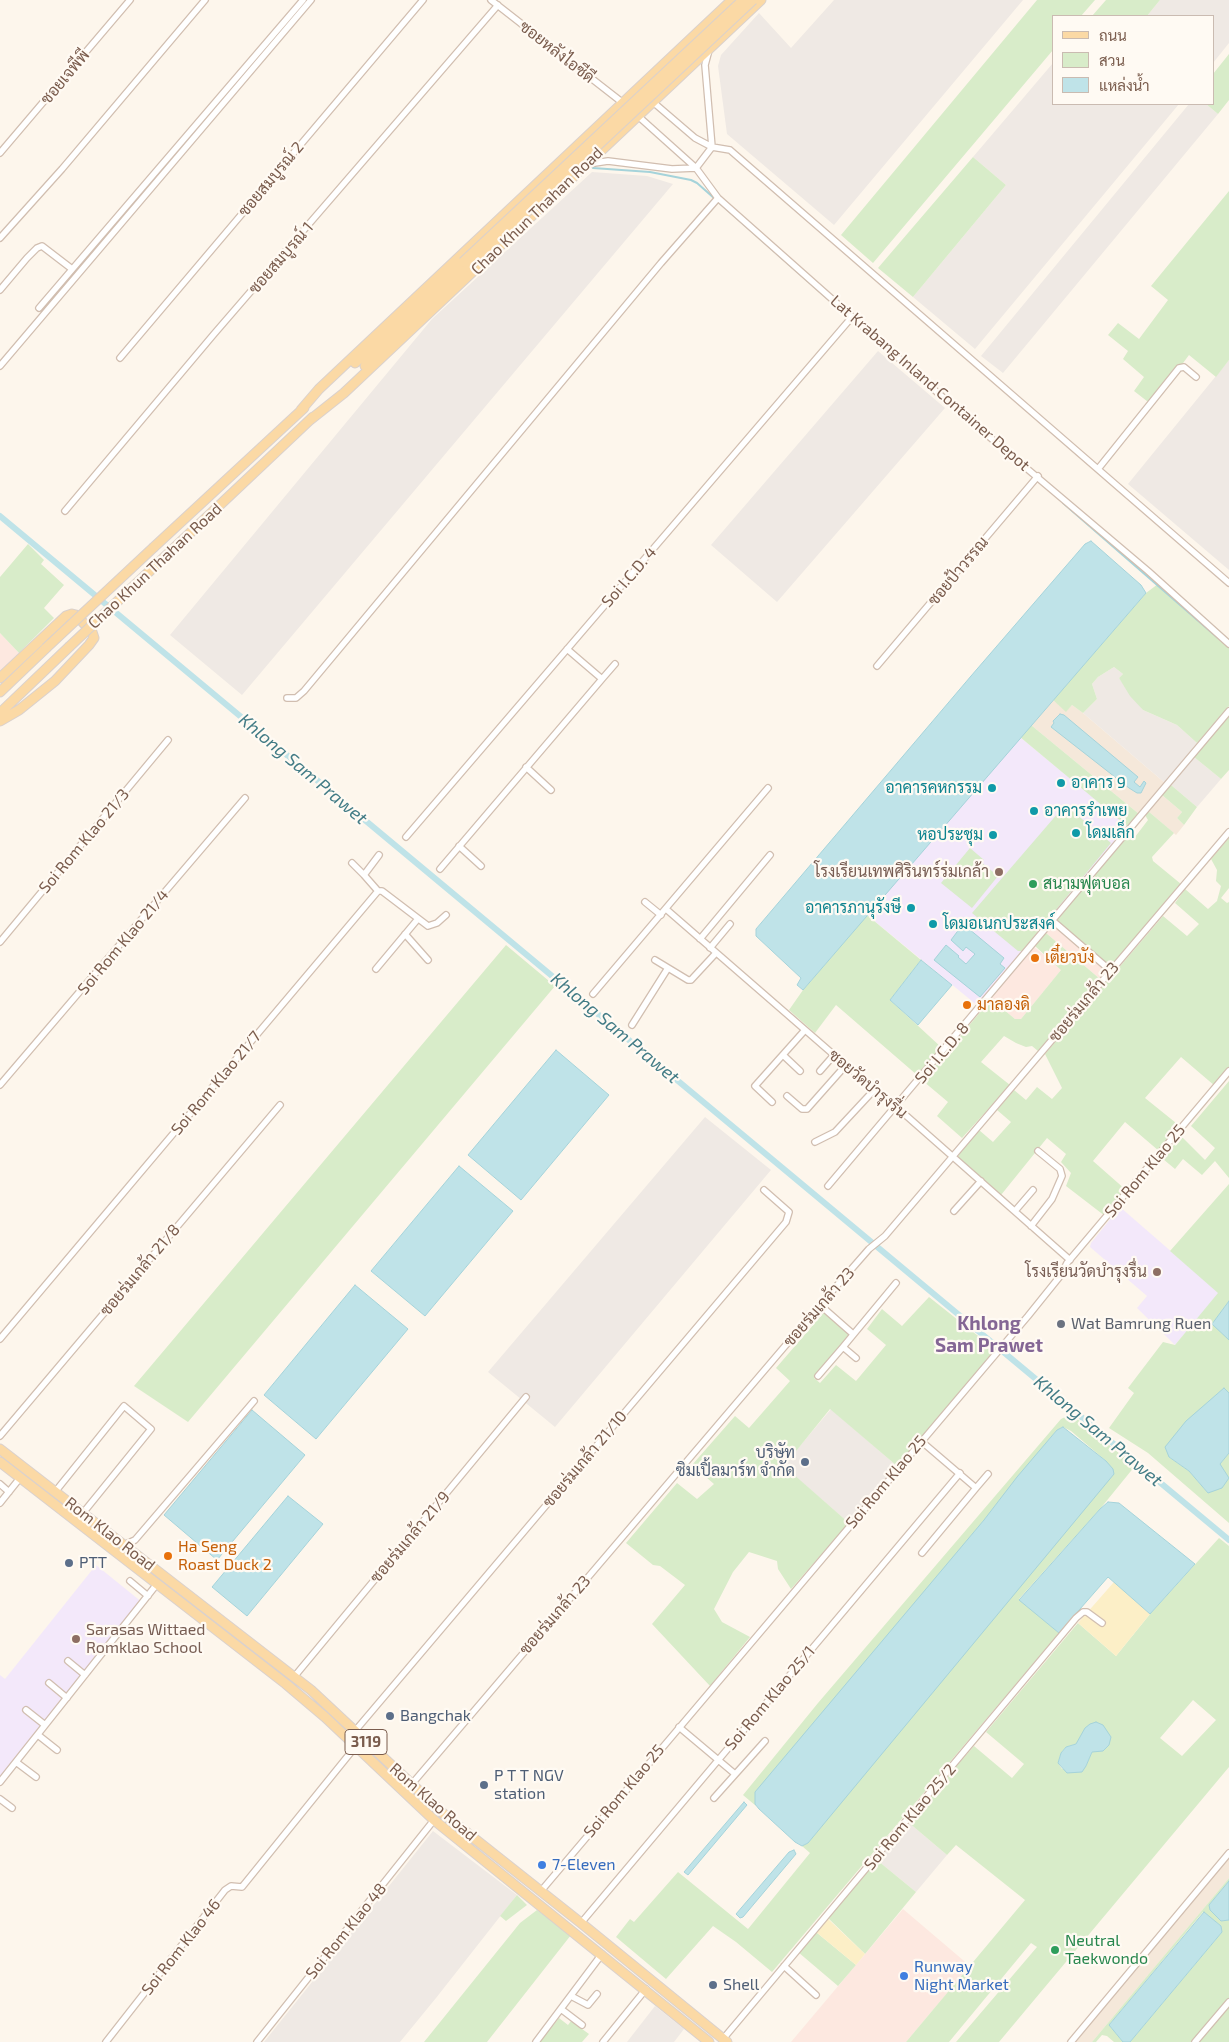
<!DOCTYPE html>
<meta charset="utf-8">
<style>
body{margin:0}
#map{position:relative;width:1229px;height:2042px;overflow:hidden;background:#fdf6ec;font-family:"Exo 2",Sarabun,sans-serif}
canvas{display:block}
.legend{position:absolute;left:1052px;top:15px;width:162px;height:90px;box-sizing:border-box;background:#fffaf3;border:1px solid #cabbb1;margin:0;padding:6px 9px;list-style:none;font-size:15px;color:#7a5c4d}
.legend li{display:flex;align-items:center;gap:10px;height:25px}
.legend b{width:25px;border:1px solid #cabbb1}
</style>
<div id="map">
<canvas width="1229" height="2042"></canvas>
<ul class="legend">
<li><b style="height:6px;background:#fbd9a5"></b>ถนน</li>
<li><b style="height:14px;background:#d8ecc9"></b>สวน</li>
<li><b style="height:14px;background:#bfe3e8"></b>แหล่งน้ำ</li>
</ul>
</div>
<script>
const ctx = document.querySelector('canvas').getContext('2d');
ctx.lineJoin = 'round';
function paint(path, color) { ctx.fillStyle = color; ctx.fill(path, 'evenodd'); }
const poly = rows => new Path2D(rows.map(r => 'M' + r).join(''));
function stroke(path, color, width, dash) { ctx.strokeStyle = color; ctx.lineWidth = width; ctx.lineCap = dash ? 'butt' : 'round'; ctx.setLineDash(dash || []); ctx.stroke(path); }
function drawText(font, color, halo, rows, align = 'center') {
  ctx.font = font + ' "Exo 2",Sarabun,sans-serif'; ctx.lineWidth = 4.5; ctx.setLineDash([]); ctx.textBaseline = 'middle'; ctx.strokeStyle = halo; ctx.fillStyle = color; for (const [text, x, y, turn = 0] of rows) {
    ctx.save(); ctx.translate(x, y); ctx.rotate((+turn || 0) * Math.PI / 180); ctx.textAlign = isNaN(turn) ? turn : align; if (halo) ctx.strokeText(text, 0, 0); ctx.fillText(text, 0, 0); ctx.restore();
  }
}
paint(poly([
 [1053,700,1066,711,1072,705,1083,713,1165,783,1139,814,1031,725],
 [1162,795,1182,812,1177,818,1184,825,1176,835,1148,811],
 [1229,1849,1229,1878,1194,1920,1092,2042,1068,2042]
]), '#f5e8da');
paint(poly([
 [0,633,19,653,0,673],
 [1054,925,1108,970,1100,979,1046,933],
 [1033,946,1062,969,1021,1019,1015,1019,991,999],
 [903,1909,970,1966,906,2042,791,2042]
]), '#fde8e0');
paint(poly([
 [834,0,1023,0,834,225,727,134,718,66,721,55,759,13,791,48],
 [1160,0,1229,0,1229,43,1213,63,1213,16,1147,16],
 [1053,63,1053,104,1179,104,975,349,913,297,1006,185,973,157],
 [1189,104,1206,104,1218,114,1003,373,981,356],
 [592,172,647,176,673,184,242,695,170,635,432,319],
 [878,351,945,408,777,602,711,545],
 [1229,360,1229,570,1128,484],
 [1114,667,1123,674,1119,678,1143,710,1177,725,1197,743,1165,783,1083,713,1097,699,1092,684,1098,677],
 [1194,757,1221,779,1197,807,1171,785],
 [705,1117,771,1170,555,1427,488,1372],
 [831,1409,897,1466,849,1523,783,1466],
 [908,1822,947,1855,916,1892,877,1860],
 [433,1831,517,1895,436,1998,400,2042,264,2042],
 [655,2006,684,2029,674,2042,627,2042]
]), '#efe9e4');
paint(poly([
 [1020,737,1130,828,978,1006,867,915],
 [1120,1207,1219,1293,1175,1345,1137,1308,1147,1296,1090,1247,1091,1243],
 [96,1565,143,1603,0,1782,0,1675,5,1679]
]), '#f3e8fa');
paint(poly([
 [1037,0,1095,0,1081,16,1053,16,1053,50,873,263,841,235],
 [1106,0,1160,0,1147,16,1092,16],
 [1229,54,1229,100,1218,114,1206,104,1213,104,1213,74],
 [973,157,1006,185,913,297,878,268],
 [1229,191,1229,360,1216,377,1189,355,1152,405,1134,391,1144,377,1123,359,1128,351,1108,335,1118,323,1139,339,1168,300,1151,286],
 [28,544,44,560,41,564,64,585,44,608,54,618,19,653,0,633,0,577],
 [1158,584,1229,646,1229,706,1197,743,1177,725,1143,710,1130,696,1119,678,1123,674,1114,667,1098,677,1092,684,1097,699,1083,713,1072,705,1066,712,1053,700,1146,593],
 [1229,715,1229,770,1221,779,1194,757],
 [1031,725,1139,814,1128,827,1020,737],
 [1171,785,1197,807,1184,825,1177,818,1182,812,1162,795],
 [1065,805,1111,843,1022,951,1018,951,972,913],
 [1148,811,1174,833,1152,857,1153,861,1181,884,1110,967,1056,921,1129,833,1135,837,1148,820,1145,815],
 [1229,838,1229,888,1221,898,1227,903,1229,902,1229,1068,1215,1086,1181,1057,1145,1098,1181,1127,1159,1151,1125,1122,1093,1161,1126,1190,1105,1216,1066,1186,1071,1173,1061,1162,1066,1154,1047,1138,1001,1195,962,1162,958,1157,961,1151,979,1130,993,1142,1011,1122,997,1110,1014,1090,1026,1100,1037,1087,1052,1099,1062,1088,1045,1054,1163,916,1187,936,1199,924,1175,903,1185,889,1208,909,1217,901,1221,886,1216,881,1217,870,1211,859],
 [970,848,984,860,981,862,998,876,972,908,941,883],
 [867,915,921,960,890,1000,941,1047,917,1075,836,1005,815,1033,789,1010,803,990],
 [1046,933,1100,979,1038,1051,1032,1046,1026,1047,1016,1043,1004,1036,981,1062,1010,1085,962,1138,937,1116,948,1102,923,1081,991,999,1015,1019,1021,1019,1061,970,1035,946],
 [506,945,555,986,188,1422,134,1386],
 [1229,1081,1229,1178,1215,1161,1202,1175,1183,1159,1175,1169,1163,1159,1181,1136,1205,1160,1215,1148,1191,1126],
 [1229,1184,1229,1301,1213,1324,1229,1340,1229,1393,1224,1389,1216,1395,1169,1457,1189,1471,1208,1493,1220,1464,1229,1453,1229,1523,1148,1453,1109,1428,1134,1393,1128,1388,1163,1342,1175,1345,1218,1293,1170,1251],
 [929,1297,992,1347,993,1352,897,1466,830,1409,784,1466,849,1523,791,1589,778,1569,777,1561,749,1552,733,1572,714,1609,722,1622,750,1637,710,1686,652,1624,685,1585,660,1566,653,1565,626,1543,677,1483,697,1499,714,1484,692,1465,735,1416,749,1428,790,1381,776,1368,827,1309,853,1330,814,1378,820,1383,836,1365,856,1381,886,1345,867,1329,882,1309,902,1326],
 [1071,1414,1135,1466,1100,1509,1019,1599,1059,1633,772,1972,736,1942,713,1926,666,1979,616,1937,630,1919,634,1922,678,1872,748,1929,810,1853,802,1846,808,1843,1106,1461,1071,1431,1063,1427,1057,1430,755,1804,756,1806,743,1795,818,1703,1061,1419],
 [1219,1538,1229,1546,1229,1767,999,2042,956,2042,1037,1947,1031,1943,949,2042,906,2042,1025,1900,956,1845,947,1855,908,1822,974,1746,1012,1778,1024,1764,986,1732,1078,1623,1116,1656,1150,1614],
 [1193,1700,1216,1720,1182,1756,1160,1738],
 [1076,1744,1092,1752,1086,1766,1062,1769,1058,1763,1061,1753,1066,1747],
 [877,1860,916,1892,865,1954,828,1918],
 [1229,1878,1229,1881,1209,1905,1221,1921,1229,1920,1229,1998,1192,2042,1130,2042,1222,1932,1221,1926,1203,1912,1109,2025,1123,2042,1114,2042,1107,2036,1102,2035,1096,2042,1092,2042],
 [517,1895,527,1905,506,1921,500,1916],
 [537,1910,571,1935,487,2042,424,2042,520,1923],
 [816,1932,856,1965,838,1986,798,1952],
 [1229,2007,1229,2042,1199,2042],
 [559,2018,568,2025,571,2021,589,2034,582,2042,540,2042]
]), '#d8ecc9');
paint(poly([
 [1114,1582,1150,1614,1116,1656,1078,1623],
 [827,1918,865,1954,856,1965,816,1932]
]), '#fcefc7');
const water = poly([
 [1091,541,1141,585,1146,593,803,990,797,985,801,978,756,936,756,929,971,676,1085,544,1091,541],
 [1060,714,1064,715,1138,777,1134,782,1140,787,1144,781,1146,783,1141,793,1137,793,1129,788,1051,727,1054,723,1053,721,1060,714],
 [963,924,1004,958,1000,964,1005,968,980,997,934,960,946,945,959,956,958,957,966,964,975,954,966,947,963,951,951,940,963,924],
 [921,960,952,985,918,1025,890,1000,921,960],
 [556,1050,609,1095,521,1200,468,1155,556,1050],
 [459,1166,513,1211,425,1316,371,1271,459,1166],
 [355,1285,408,1329,316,1439,264,1395,355,1285],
 [1229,1301,1229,1340,1212,1324,1229,1301],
 [1224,1388,1229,1393,1229,1453,1220,1464,1229,1478,1222,1488,1208,1493,1189,1471,1169,1457,1165,1447,1186,1421,1224,1388],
 [252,1410,305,1455,217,1560,164,1515,252,1410],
 [1063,1427,1106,1461,1113,1469,1114,1474,808,1843,802,1846,795,1842,759,1809,755,1804,755,1792,984,1520,1017,1477,1057,1430,1063,1427],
 [288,1496,323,1524,247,1616,212,1587,288,1496],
 [1108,1502,1119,1503,1195,1564,1150,1614,1108,1577,1059,1633,1019,1600,1100,1509,1108,1502],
 [1096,1722,1103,1725,1111,1737,1109,1745,1103,1751,1092,1752,1086,1766,1082,1772,1067,1773,1058,1763,1061,1753,1066,1747,1076,1744,1085,1728,1090,1724,1096,1722],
 [744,1802,747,1805,688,1875,684,1872,744,1802],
 [794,1850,796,1854,743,1917,740,1918,736,1914,789,1852,794,1850],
 [1229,1881,1229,1920,1221,1921,1210,1910,1209,1905,1229,1881],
 [1204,1912,1221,1926,1222,1932,1130,2042,1123,2042,1109,2025,1204,1912]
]);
paint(water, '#bfe3e8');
stroke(water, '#a5d3da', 1);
stroke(poly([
 [593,168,650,172,691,180,697,183,863,330],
 [1063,503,1218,638]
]), '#a5d3da', 2);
stroke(poly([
 [0,516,1229,1540]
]), '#bfe3e8', 6);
const street = poly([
 [491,0,623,103],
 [653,102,695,138,712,147,730,150,1229,583],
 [638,116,696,168,718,198,947,401,1148,571,1229,644],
 [0,153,130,0],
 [588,164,608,161,672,169,696,168,712,147,705,65,709,50],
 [0,238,62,169,205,0],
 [0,290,27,258,37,248,42,246,72,269],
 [39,308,303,0],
 [120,358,423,0],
 [0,366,311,0],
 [1098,469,1179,368,1184,367,1196,377],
 [65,511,214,334,498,5],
 [877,666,1038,476],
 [602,679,615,664],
 [287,698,296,698,304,691,661,263,718,198],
 [526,767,551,790],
 [406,837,852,317],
 [459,846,481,866],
 [352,863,364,875],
 [440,869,602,679,567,649],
 [378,891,364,875,379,855],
 [645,902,661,915],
 [666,909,834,1055,893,1104,1070,1260],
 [1053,921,1111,971],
 [405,934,428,960],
 [700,939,770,855],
 [0,942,168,740],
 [710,948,730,924],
 [655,960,688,980,691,980,716,953],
 [376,969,417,920],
 [593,994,768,788],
 [632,1025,668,968],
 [783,1055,800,1071],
 [820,1071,834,1055],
 [0,1085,245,798],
 [787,1096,802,1109,807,1109,846,1065],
 [772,1102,755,1086,805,1030],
 [815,1142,835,1132,875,1089],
 [828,1186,1229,711],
 [954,1211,981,1181],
 [1015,1211,1033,1190],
 [1031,1226,1052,1199,1062,1176,1060,1169,1038,1151],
 [820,1305,853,1334],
 [0,1339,378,891,382,891,428,926,437,923,446,915],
 [856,1358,843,1347,896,1283],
 [818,1376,843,1347],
 [0,1436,280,1105],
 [921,1441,976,1488,922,1553],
 [0,1484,9,1492],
 [976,1488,988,1474],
 [55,1492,124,1406,151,1429,83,1513],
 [0,1503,20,1478],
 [124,1545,135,1540,254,1401],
 [130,1581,148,1596],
 [68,1661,85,1675],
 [294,1677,526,1397],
 [49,1683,67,1698],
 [26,1710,45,1725],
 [679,1727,735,1774],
 [355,1731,786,1222,789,1212,764,1190],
 [38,1735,57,1750],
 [16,1762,36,1777],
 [0,1782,157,1584],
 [411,1785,820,1305,869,1249,885,1236,1229,832],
 [714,1798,765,1741],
 [0,1799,12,1808],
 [541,1891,1028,1316,1061,1275,1067,1263,1229,1071],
 [581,1923,960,1473],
 [784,1966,816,1995],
 [571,1996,588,2005,597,1994],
 [561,2009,582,2025],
 [723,2039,1076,1618,1083,1612,1087,1612,1102,1623],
 [106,2042,225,1890,231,1886,242,1887,356,1746],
 [257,2042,434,1820],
 [536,2042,602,1954],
 [603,2042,646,1989],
 [1071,2042,1229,1853],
 [1195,2042,1229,2002]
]);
const primary = poly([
 [355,363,463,262],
 [365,366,468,267],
 [301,410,319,389,732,0],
 [310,420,344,393,761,0],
 [154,547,304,408],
 [153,568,313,417],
 [0,678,66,616,72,614,76,615,92,632,94,638,89,645,55,681,19,710,0,721],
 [0,692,46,648],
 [0,713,69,647],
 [0,1449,311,1690,446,1816,581,1923,727,2042],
 [0,1462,286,1684,325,1717,434,1820,709,2042]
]);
stroke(street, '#d1beb0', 8);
stroke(primary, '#dad1cd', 11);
stroke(street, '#fff', 5.5);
stroke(primary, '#fbd9a5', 9);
const primaryBridge = poly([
 [463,262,743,0],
 [468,267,753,0],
 [69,647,153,568],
 [46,648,154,547]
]);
stroke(primaryBridge, '#dad1cd', 11, []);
stroke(primaryBridge, '#fbd9a5', 9);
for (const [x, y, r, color] of [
 [1061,783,5,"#0f9aa8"],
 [992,788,5,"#0f9aa8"],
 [1034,811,5,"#0f9aa8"],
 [1076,833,5,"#0f9aa8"],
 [993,835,5,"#0f9aa8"],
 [999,872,5,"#8d6e63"],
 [1033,884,5,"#2e9e5b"],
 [911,908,5,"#0f9aa8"],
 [933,924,5,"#0f9aa8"],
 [1035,958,5,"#e8710a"],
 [967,1005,5,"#e8710a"],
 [1157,1272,5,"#8d6e63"],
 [1061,1324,5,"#6b7280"],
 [805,1462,5,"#5c6f8a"],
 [168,1556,5,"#e8710a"],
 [69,1563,5,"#5c6f8a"],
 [76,1639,5,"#8d6e63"],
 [390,1716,5,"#5c6f8a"],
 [484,1785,5,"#5c6f8a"],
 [542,1865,5,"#3f7fe0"],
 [1055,1950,5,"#2e9e5b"],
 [904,1976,5,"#3f7fe0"],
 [713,1985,5,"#5c6f8a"]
]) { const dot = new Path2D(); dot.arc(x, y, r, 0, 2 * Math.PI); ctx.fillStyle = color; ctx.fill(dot); stroke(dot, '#fffaf3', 2); }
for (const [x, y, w] of [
 [366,1742,42]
]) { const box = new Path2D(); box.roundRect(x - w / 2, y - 12.5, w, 25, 4); ctx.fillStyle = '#fffaf3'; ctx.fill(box); stroke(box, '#7a5c4d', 1); }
drawText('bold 15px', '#7a5c4d', null, [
 ["3119",366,1742]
]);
drawText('16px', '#7a5c4d', '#fffaf3', [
 ["ซอยหลังไอซีดี",557,52,38],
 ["ซอยเจพีพี",65,77,-50],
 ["ซอยสมบูรณ์ 2",271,179,-50],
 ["Chao Khun Thahan Road",537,211,-44],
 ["ซอยสมบูรณ์ 1",281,258,-49],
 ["Lat Krabang Inland Container Depot",930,383,41],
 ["Chao Khun Thahan Road",155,566,-43],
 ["ซอยป้าวรรณ",958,571,-50],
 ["Soi I.C.D. 4",629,577,-49],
 ["Soi Rom Klao 21/3",84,841,-50],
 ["Soi Rom Klao 21/4",123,942,-50],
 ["ซอยร่มเกล้า 23",1084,1002,-50],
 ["Soi I.C.D. 8",942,1053,-50],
 ["Soi Rom Klao 21/7",216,1083,-50],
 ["ซอยวัดบำรุงรื่น",868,1084,40],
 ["Soi Rom Klao 25",1145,1171,-50],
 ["ซอยร่มเกล้า 21/8",140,1270,-50],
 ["ซอยร่มเกล้า 23",819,1307,-49],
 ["ซอยร่มเกล้า 21/10",585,1459,-50],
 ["Soi Rom Klao 25",886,1482,-50],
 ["Rom Klao Road",110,1534,38],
 ["ซอยร่มเกล้า 21/9",410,1537,-50],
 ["ซอยร่มเกล้า 23",555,1615,-49],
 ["Soi Rom Klao 25/1",770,1698,-50],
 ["Soi Rom Klao 25",624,1791,-50],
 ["Rom Klao Road",433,1802,41],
 ["Soi Rom Klao 25/2",910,1817,-50],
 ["Soi Rom Klao 48",346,1931,-51],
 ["Soi Rom Klao 46",181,1947,-52]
]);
drawText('16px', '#0d838f', '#fffaf3', [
 ["อาคาร 9",1071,783],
 ["อาคารคหกรรม",982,788,"right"],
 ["อาคารรำเพย",1044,811],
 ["โดมเล็ก",1086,833],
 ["หอประชุม",983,835,"right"],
 ["อาคารภานุรังษี",901,908,"right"],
 ["โดมอเนกประสงค์",943,924]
], 'left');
drawText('16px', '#785e54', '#fffaf3', [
 ["โรงเรียนเทพศิรินทร์ร่มเกล้า",989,872],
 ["โรงเรียนวัดบำรุงรื่น",1147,1272],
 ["Sarasas Wittaed",86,1630,"left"],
 ["Romklao School",86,1648,"left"]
], 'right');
drawText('16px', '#27864d', '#fffaf3', [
 ["สนามฟุตบอล",1043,884],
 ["Neutral",1065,1941],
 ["Taekwondo",1065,1959]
], 'left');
drawText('16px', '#c56008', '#fffaf3', [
 ["เตี๋ยวบัง",1045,958],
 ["มาลองดิ",977,1005],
 ["Ha Seng",178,1547],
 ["Roast Duck 2",178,1565]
], 'left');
drawText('16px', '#5b616d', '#fffaf3', [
 ["Wat Bamrung Ruen",1071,1324]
], 'left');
drawText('16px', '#4e5e75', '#fffaf3', [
 ["บริษัท",795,1453,"right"],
 ["ซิมเปิ้ลมาร์ท จำกัด",795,1471,"right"],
 ["PTT",79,1563],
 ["Bangchak",400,1716],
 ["P T T NGV",494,1776],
 ["station",494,1794],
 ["Shell",723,1985]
], 'left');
drawText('16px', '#366cbe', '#fffaf3', [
 ["7-Eleven",552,1865],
 ["Runway",914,1967],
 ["Night Market",914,1985]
], 'left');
drawText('italic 18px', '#437c86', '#fffaf3', [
 ["Khlong Sam Prawet",303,769,40],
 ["Khlong Sam Prawet",615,1028,40],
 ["Khlong Sam Prawet",1098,1431,40]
]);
drawText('bold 19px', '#846695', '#fffaf3', [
 ["Khlong",989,1324],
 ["Sam Prawet",989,1346]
]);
</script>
